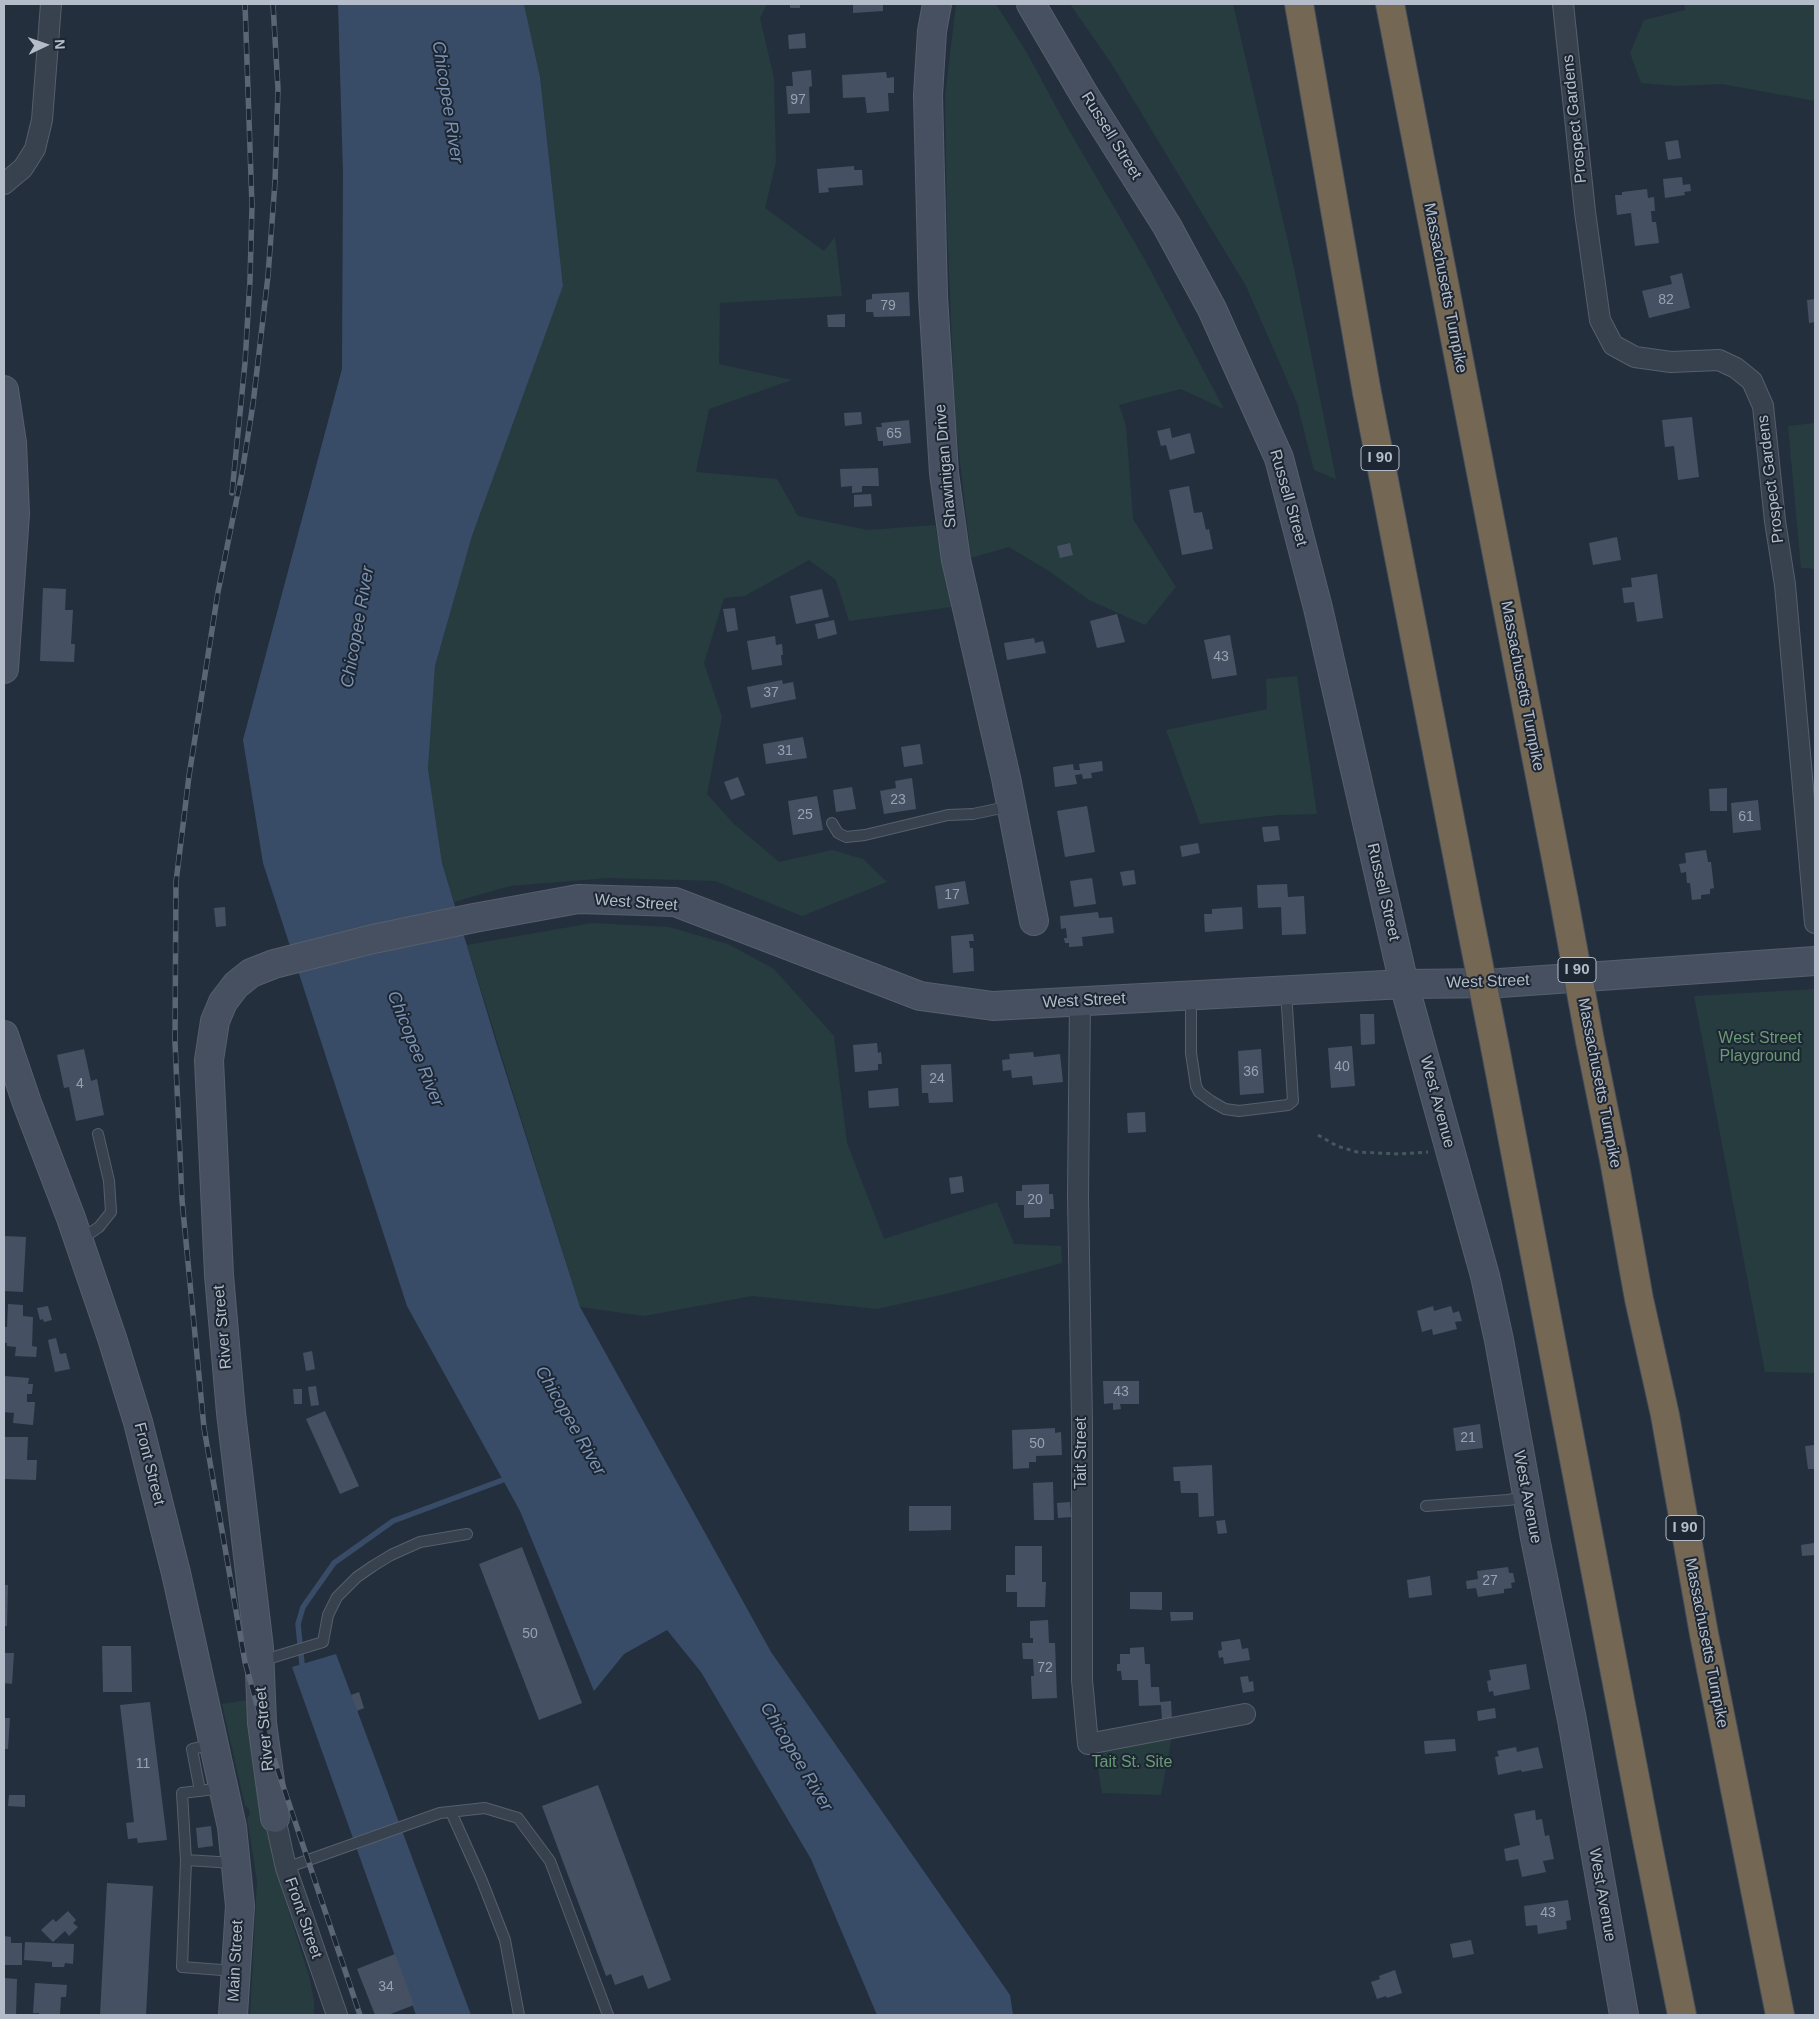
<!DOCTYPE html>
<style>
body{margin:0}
#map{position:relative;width:1819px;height:2019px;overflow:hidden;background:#242f3e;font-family:Arial,sans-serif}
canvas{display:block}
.frame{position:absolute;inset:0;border:5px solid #b4bcc9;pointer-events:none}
.north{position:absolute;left:20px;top:20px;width:50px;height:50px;-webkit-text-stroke:4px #1d2633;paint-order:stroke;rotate:87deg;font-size:14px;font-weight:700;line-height:20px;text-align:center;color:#b4bcc9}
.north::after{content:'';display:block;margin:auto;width:18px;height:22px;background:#b4bcc9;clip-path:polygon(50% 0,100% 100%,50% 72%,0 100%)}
</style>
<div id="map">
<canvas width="1819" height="2019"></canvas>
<div class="frame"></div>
<div class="north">N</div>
</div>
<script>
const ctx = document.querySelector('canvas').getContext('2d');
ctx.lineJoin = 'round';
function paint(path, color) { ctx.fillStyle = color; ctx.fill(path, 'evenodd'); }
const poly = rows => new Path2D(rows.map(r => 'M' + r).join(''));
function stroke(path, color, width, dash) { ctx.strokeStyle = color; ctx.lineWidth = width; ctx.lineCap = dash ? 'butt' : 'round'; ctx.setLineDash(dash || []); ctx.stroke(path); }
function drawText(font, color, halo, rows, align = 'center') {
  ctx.font = font + ' Arial,sans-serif'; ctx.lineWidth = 4; ctx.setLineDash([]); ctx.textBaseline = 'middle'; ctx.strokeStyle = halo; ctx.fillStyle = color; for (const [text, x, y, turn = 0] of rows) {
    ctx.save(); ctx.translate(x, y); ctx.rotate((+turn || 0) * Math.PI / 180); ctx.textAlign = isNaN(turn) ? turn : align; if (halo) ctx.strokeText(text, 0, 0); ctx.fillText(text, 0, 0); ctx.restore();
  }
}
paint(poly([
 [524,4,767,4,760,18,774,78,776,162,765,208,824,251,835,237,842,296,720,303,719,364,792,380,709,409,696,472,777,479,798,516,868,530,935,525,952,607,849,621,836,580,809,560,745,596,724,598,704,663,722,717,707,794,733,823,779,862,832,850,863,859,887,882,802,916,715,881,608,878,510,886,454,902,442,863,428,769,435,666,472,536,563,286,540,77],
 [956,4,996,4,1027,53,1067,127,1145,260,1224,409,1181,389,1119,405,1126,426,1133,519,1176,587,1145,625,1089,600,1049,571,1009,547,971,558,955,418,947,223,945,96],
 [1070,4,1233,4,1294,268,1336,479,1314,470,1297,403,1246,286,1111,63],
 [1684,4,1815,4,1815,101,1722,84,1677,86,1641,83,1630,53,1644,20,1685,10],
 [1815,423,1815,569,1801,568,1788,426],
 [1297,676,1317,814,1278,815,1200,824,1166,730,1267,709,1266,679],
 [592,923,669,927,728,944,774,969,834,1036,847,1143,884,1239,997,1202,1014,1244,1061,1246,1062,1263,950,1293,877,1309,752,1296,644,1316,580,1307,467,945],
 [1815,989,1815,1373,1765,1372,1694,996],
 [253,1699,272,1846,283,1893,309,1976,314,2001,314,2015,250,2015,257,1881,247,1818,250,1814,249,1809,245,1806,222,1704],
 [1173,1730,1161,1795,1102,1793,1092,1733]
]), '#263c3f');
paint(poly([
 [338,4,524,4,540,77,563,286,472,536,435,666,428,769,442,863,496,1042,580,1307,771,1652,1010,1995,1013,2015,877,2015,811,1859,701,1672,667,1630,624,1654,594,1691,520,1511,407,1306,263,863,243,740,342,369,343,173],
 [336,1654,471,2015,416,2015,292,1667]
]), '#394c67');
stroke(poly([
 [305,1671,302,1664,298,1624,303,1607,334,1563,393,1521,508,1478]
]), '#394c67', 5.5);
paint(poly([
 [790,4,800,4,800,8,790,8],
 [853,4,883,4,883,11,853,13],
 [805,33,806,48,789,49,788,35],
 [811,70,812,86,809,87,810,113,788,114,786,86,793,86,792,72],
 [886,72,887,78,894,77,894,93,888,93,889,111,867,113,865,97,843,98,842,75],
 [1678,140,1681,158,1668,160,1665,142],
 [854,166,854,170,862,170,863,185,828,188,829,192,819,193,817,169],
 [1682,177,1683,185,1690,184,1691,191,1684,192,1685,195,1665,198,1663,179],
 [1647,189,1648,198,1654,197,1655,211,1651,211,1652,222,1656,222,1659,243,1635,246,1631,213,1617,215,1615,195,1622,195,1622,192],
 [1682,273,1690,308,1649,318,1642,291,1672,284,1670,276],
 [909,292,910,316,874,317,873,312,866,312,866,300,872,299,872,294],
 [1815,299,1815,322,1809,323,1807,300],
 [845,314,845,327,828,327,827,315],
 [861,412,862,424,845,426,844,413],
 [1692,417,1699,477,1678,480,1674,446,1665,447,1662,420],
 [909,420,911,443,883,446,883,441,878,441,876,427,882,427,881,423],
 [1170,428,1172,438,1190,433,1195,453,1170,460,1166,445,1161,446,1157,431],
 [878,468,879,486,862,486,862,492,852,493,852,486,841,487,840,469],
 [1189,486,1194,513,1202,512,1206,530,1209,529,1213,549,1182,555,1169,490],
 [871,494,872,506,854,507,854,495],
 [1617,537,1621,560,1593,565,1589,543],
 [1070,543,1073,555,1060,558,1057,546],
 [1657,574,1663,618,1637,622,1634,602,1624,603,1622,588,1632,587,1631,578],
 [43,588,66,589,65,610,73,610,71,644,75,644,74,662,40,661],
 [822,589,829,617,796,624,790,596],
 [735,608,738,630,727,632,723,609],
 [1117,614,1125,642,1097,648,1090,621],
 [834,620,837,634,818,639,815,624],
 [1230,635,1237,675,1212,679,1204,640],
 [775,636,776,645,782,644,783,655,781,655,782,665,752,670,747,641],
 [1034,638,1035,643,1043,641,1046,653,1007,660,1004,643],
 [782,680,783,684,793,682,796,699,751,708,747,687],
 [803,737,807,758,766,764,763,744],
 [920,744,923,764,904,767,901,747],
 [1102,761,1103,771,1091,773,1092,778,1083,779,1082,774,1075,775,1077,784,1055,787,1053,767,1073,764,1074,770,1080,770,1079,764],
 [738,777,745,795,731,800,724,782],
 [912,778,916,809,884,814,880,791,896,788,895,781],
 [852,787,856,809,836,812,833,790],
 [1727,788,1727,811,1710,811,1709,789],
 [817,796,823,830,793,835,788,801],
 [1758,800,1761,830,1733,833,1731,803],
 [1087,806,1095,852,1065,857,1057,811],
 [1278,826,1280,840,1264,842,1262,827],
 [1198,843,1200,853,1182,857,1180,846],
 [1706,850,1708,862,1711,862,1714,888,1710,889,1710,894,1701,895,1701,899,1692,900,1690,883,1687,883,1686,872,1681,873,1679,864,1686,863,1685,853],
 [1134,870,1136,884,1123,886,1120,872],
 [1092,878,1096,904,1074,907,1070,881],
 [965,881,969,904,938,909,935,886],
 [1287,884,1288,897,1304,896,1306,934,1282,935,1281,907,1258,908,1257,885],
 [225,907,226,926,216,927,214,908],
 [1242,907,1243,929,1205,932,1204,914,1212,914,1212,909],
 [1098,912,1099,918,1112,917,1114,933,1082,937,1083,946,1069,947,1069,943,1065,943,1064,938,1067,938,1066,928,1061,929,1060,916],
 [973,934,974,941,969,941,970,948,973,948,974,971,953,973,951,936],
 [1360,1014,1374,1014,1375,1044,1361,1045],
 [877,1043,878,1053,881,1052,882,1064,878,1064,878,1070,855,1072,853,1045],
 [1352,1046,1355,1086,1331,1088,1328,1048],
 [84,1049,91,1081,97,1079,104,1115,76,1121,69,1087,64,1088,57,1055],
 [1261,1049,1264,1093,1240,1095,1238,1051],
 [1033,1052,1034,1057,1060,1054,1063,1082,1033,1085,1032,1076,1012,1078,1011,1070,1003,1071,1002,1060,1010,1059,1009,1054],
 [951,1064,953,1102,929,1103,928,1093,922,1093,921,1065],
 [898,1088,899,1106,869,1108,868,1091],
 [1145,1112,1146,1132,1128,1133,1127,1113],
 [962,1176,964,1192,951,1194,949,1178],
 [1049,1184,1049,1194,1053,1194,1054,1209,1050,1209,1050,1217,1024,1218,1024,1205,1016,1205,1016,1191,1022,1191,1022,1185],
 [4,1236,26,1237,23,1292,4,1291],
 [8,1304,23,1305,23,1316,33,1317,32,1346,37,1347,36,1357,15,1356,16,1347,7,1346,7,1343,4,1343,4,1327,7,1327],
 [48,1306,52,1320,44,1322,43,1319,40,1320,37,1308],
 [1433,1306,1434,1311,1451,1306,1453,1313,1459,1311,1462,1321,1455,1322,1457,1329,1433,1335,1432,1329,1422,1332,1417,1311],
 [56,1338,60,1354,66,1353,70,1369,55,1372,48,1340],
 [312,1351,315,1369,306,1371,303,1353],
 [4,1376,29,1378,28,1384,33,1384,32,1394,27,1394,27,1402,35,1402,33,1425,13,1423,14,1413,4,1412],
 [1103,1381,1139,1381,1139,1404,1120,1404,1121,1409,1113,1410,1113,1403,1104,1404],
 [316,1386,319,1405,311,1406,308,1387],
 [293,1389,302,1389,302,1404,294,1404],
 [325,1411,359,1486,340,1494,306,1419],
 [1480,1424,1483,1448,1456,1451,1453,1428],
 [1055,1428,1055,1433,1061,1432,1062,1455,1036,1456,1036,1462,1029,1462,1029,1468,1013,1469,1012,1430],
 [4,1437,28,1437,27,1460,37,1460,36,1480,4,1479],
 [1815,1445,1815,1469,1808,1469,1805,1446],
 [1212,1465,1214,1516,1199,1517,1198,1493,1181,1493,1180,1481,1174,1481,1173,1467],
 [1053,1482,1054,1520,1034,1520,1033,1483],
 [1070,1502,1071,1517,1058,1518,1057,1503],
 [909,1506,951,1506,951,1530,909,1531],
 [1225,1520,1227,1533,1218,1534,1216,1521],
 [1814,1543,1815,1555,1802,1556,1801,1545],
 [1015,1546,1042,1546,1042,1582,1046,1582,1045,1607,1017,1607,1017,1592,1006,1592,1006,1575,1015,1575],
 [522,1547,582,1703,539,1720,479,1564],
 [1508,1567,1509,1573,1513,1573,1515,1582,1511,1583,1512,1588,1504,1589,1504,1593,1478,1597,1476,1588,1467,1589,1466,1581,1478,1579,1477,1571],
 [1430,1576,1432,1595,1409,1598,1407,1580],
 [4,1585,8,1585,7,1626,4,1626],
 [1130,1592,1162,1592,1162,1610,1130,1609],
 [1170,1612,1193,1612,1193,1620,1171,1621],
 [1048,1620,1049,1643,1055,1643,1057,1698,1032,1699,1031,1676,1034,1676,1033,1659,1023,1659,1022,1643,1033,1643,1033,1638,1030,1638,1030,1621],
 [1240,1639,1242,1649,1248,1648,1250,1660,1224,1664,1223,1657,1219,1658,1218,1651,1222,1650,1221,1642],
 [102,1646,131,1646,132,1692,103,1692],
 [1144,1647,1145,1664,1150,1664,1151,1687,1159,1687,1160,1702,1171,1701,1172,1720,1162,1720,1161,1705,1139,1706,1138,1680,1122,1680,1121,1671,1117,1671,1117,1664,1120,1664,1120,1654,1130,1654,1130,1648],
 [4,1653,14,1653,12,1684,4,1683],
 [1526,1664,1530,1689,1494,1696,1493,1691,1489,1692,1487,1681,1491,1680,1489,1670],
 [1248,1676,1249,1682,1253,1681,1254,1691,1243,1693,1240,1677],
 [359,1692,364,1708,357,1711,351,1695],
 [150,1702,167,1840,138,1843,137,1838,128,1839,126,1823,134,1822,120,1705],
 [1495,1708,1496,1718,1478,1721,1477,1711],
 [4,1718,10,1718,8,1749,4,1749],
 [1455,1739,1456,1751,1425,1754,1424,1741],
 [1516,1747,1517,1752,1538,1747,1543,1768,1522,1772,1521,1770,1498,1775,1495,1757,1499,1756,1497,1751],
 [598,1785,671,1980,648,1989,643,1975,615,1985,611,1974,606,1976,542,1806],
 [9,1795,25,1795,25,1807,8,1806],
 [1535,1810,1536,1820,1542,1819,1545,1836,1549,1835,1554,1859,1543,1861,1546,1872,1522,1877,1518,1859,1506,1861,1504,1849,1520,1845,1514,1814],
 [211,1826,213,1846,198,1848,196,1828],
 [107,1883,153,1886,146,2015,100,2015],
 [1568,1900,1571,1920,1566,1921,1567,1929,1538,1934,1537,1925,1526,1926,1524,1906],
 [68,1911,76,1920,73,1923,78,1927,69,1936,65,1931,53,1942,41,1930,53,1919,56,1922],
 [4,1936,11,1937,11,1943,22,1943,22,1965,4,1965],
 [1471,1940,1474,1954,1453,1958,1450,1944],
 [25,1942,74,1944,73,1964,65,1963,64,1967,52,1967,52,1962,24,1960],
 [395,1954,414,2005,388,2015,375,2015,357,1969],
 [1395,1970,1402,1993,1387,1998,1386,1996,1377,1999,1371,1982,1380,1979,1379,1976],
 [4,1978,17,1979,16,2015,4,2015],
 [35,1983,67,1985,66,1997,61,1997,60,2015,39,2015,39,2013,33,2013]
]), '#455162');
const lane = poly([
 [832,823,838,833,846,837,865,835,948,815,973,814,1011,806],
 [1191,997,1191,1053,1196,1086,1199,1092,1211,1101,1225,1109,1239,1111,1288,1105,1293,1101,1286,991],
 [80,1240,99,1227,111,1212,109,1181,98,1134],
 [1426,1506,1508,1500,1526,1497],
 [261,1661,323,1642,328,1615,337,1597,357,1577,373,1566,391,1555,420,1542,467,1534],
 [200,1791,192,1749,213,1744],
 [451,1812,482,1881,505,1940,519,2015],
 [186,1860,182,1793,223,1788],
 [234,1863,186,1860,182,1967,235,1971],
 [286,1868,440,1813,485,1808,518,1818,550,1861,608,2015]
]);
const street = poly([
 [1563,4,1585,212,1600,320,1613,345,1635,357,1671,362,1719,360,1736,368,1752,381,1763,406,1775,521,1785,585,1815,923],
 [4,184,23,168,35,149,42,120,51,4],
 [1080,1002,1078,1197,1082,1423,1082,1680,1088,1744,1245,1714],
 [275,1818,286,1868,337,2015]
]);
const secondary = poly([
 [937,4,932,31,928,95,933,296,944,473,956,560,1006,778,1034,921],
 [1031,4,1085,96,1167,226,1212,309,1279,458,1318,608,1404,984,1485,1276,1499,1340,1535,1538,1572,1720,1624,2015],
 [4,390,12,443,15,514,4,669],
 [4,1035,27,1103,71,1218,112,1338,138,1422,176,1573,232,1827,240,1906,233,2015],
 [275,1818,262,1723,259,1648,231,1413,219,1275,209,1060,215,1021,223,1002,236,985,251,973,274,964,373,939,474,918,578,899,675,902,920,996,993,1006,1404,984,1500,983,1815,961]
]);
const highway = poly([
 [1299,4,1367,393,1468,911],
 [1390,4,1564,900],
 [1590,1041,1614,1160,1639,1299,1665,1415,1704,1634,1780,2015],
 [1495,1047,1646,1835,1682,2015]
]);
stroke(lane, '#565f6c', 12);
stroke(street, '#565f6c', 22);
stroke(secondary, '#565f6c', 30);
stroke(highway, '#434c59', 30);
stroke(poly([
 [1318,1135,1337,1146,1357,1152,1399,1154,1428,1152]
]), '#44595c', 3, [4, 4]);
stroke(lane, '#38414e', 10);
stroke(street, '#38414e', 20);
stroke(secondary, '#465061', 28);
stroke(highway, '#746855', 28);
const rail = poly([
 [273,4,278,89,275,182,268,276,253,404,242,473,218,592,189,776,176,882,175,1042,182,1200,204,1428,245,1662,262,1723,360,2015],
 [232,493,245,363,250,280,252,206,245,4]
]);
stroke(rail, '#5a6575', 5.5);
stroke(rail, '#1d2633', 4, [11]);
const highwayBridge = poly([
 [1564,900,1590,1041],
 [1468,911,1495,1047]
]);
stroke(highwayBridge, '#434c59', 30, []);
stroke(highwayBridge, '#746855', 28);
drawText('14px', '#98a1af', null, [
 ["97",798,100],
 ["82",1666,300],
 ["79",888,306],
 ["65",894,434],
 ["43",1221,657],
 ["37",771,693],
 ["31",785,751],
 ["23",898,800],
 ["25",805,815],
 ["61",1746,817],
 ["17",952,895],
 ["40",1342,1067],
 ["36",1251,1072],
 ["24",937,1079],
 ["4",80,1084],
 ["20",1035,1200],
 ["43",1121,1392],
 ["21",1468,1438],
 ["50",1037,1444],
 ["27",1490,1581],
 ["50",530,1634],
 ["72",1045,1668],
 ["11",143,1764],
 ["43",1548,1913],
 ["34",386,1987]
]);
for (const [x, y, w] of [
 [1380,458,38],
 [1577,970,38],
 [1685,1528,38]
]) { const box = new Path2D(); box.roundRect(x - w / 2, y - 12.5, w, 25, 4); ctx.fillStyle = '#1d2633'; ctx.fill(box); stroke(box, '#b4bcc9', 1); }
drawText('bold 15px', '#b4bcc9', null, [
 ["I 90",1380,458],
 ["I 90",1577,970],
 ["I 90",1685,1528]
]);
drawText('16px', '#b4bcc9', '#1d2633', [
 ["Prospect Gardens",1575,119,-96],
 ["Russell Street",1111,136,58],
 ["Massachusetts Turnpike",1445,288,79],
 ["Shawinigan Drive",946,466,-95],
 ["Prospect Gardens",1771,479,-97],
 ["Russell Street",1288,498,74],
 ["Massachusetts Turnpike",1522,686,79],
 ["Russell Street",1383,892,77],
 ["West Street",636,903,4],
 ["West Street",1488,982,-2],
 ["West Street",1084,1001,-3],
 ["Massachusetts Turnpike",1599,1083,79],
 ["West Avenue",1437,1102,75],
 ["River Street",223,1327,-95],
 ["Tait Street",1082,1453,-90],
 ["Front Street",149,1464,76],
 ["West Avenue",1527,1497,79],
 ["Massachusetts Turnpike",1706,1643,79],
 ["River Street",265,1729,-95],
 ["West Avenue",1602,1895,80],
 ["Front Street",303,1918,71],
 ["Main Street",236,1961,-87]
]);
drawText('16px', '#6b9a76', '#1d2633', [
 ["West Street",1760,1039],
 ["Playground",1760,1057],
 ["Tait St. Site",1132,1763]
]);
drawText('italic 18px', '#7c92b1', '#1d2633', [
 ["Chicopee River",447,102,81],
 ["Chicopee River",358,627,-80],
 ["Chicopee River",415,1049,68],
 ["Chicopee River",570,1421,60],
 ["Chicopee River",796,1757,59]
]);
</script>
